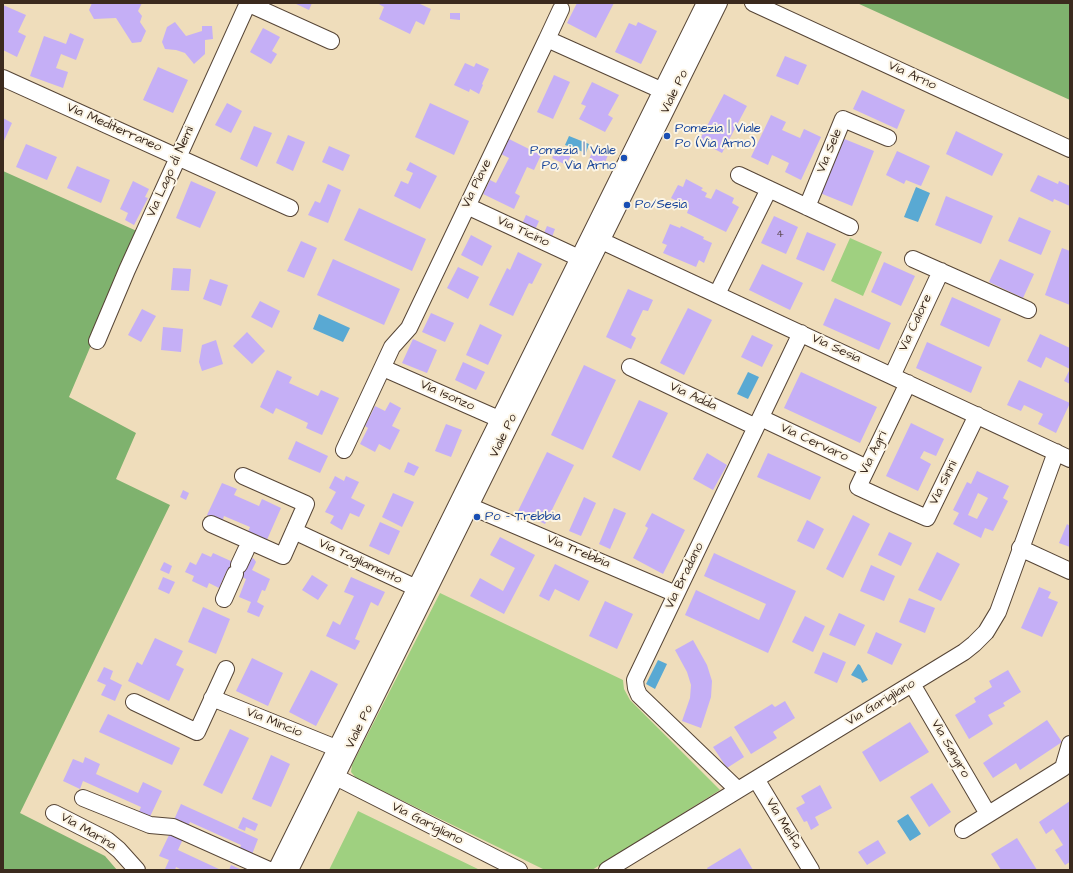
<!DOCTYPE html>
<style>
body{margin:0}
#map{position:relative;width:1073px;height:873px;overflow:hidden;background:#efddbb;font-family:"Architects Daughter",sans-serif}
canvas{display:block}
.frame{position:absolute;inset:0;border:4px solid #3b2a1e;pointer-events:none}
</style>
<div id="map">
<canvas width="1073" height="873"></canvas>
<div class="frame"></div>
</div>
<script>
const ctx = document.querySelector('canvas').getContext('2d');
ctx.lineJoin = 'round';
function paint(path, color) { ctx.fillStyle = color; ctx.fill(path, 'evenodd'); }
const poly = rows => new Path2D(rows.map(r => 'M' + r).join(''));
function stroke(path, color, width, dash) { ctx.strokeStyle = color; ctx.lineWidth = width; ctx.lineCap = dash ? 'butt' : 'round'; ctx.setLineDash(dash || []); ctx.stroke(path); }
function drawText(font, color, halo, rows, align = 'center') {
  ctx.font = font + ' "Architects Daughter",sans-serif'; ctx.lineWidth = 4; ctx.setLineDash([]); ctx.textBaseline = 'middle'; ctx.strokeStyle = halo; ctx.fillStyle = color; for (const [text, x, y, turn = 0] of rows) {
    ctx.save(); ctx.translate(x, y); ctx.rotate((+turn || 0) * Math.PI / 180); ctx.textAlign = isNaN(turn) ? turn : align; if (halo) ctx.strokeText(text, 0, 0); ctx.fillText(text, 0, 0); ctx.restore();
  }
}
paint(poly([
 [850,238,882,252,863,296,831,281],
 [440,593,623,680,624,689,630,700,720,790,592,870,545,870,356,778,351,772,352,765],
 [358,811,480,870,329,870]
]), '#9fd080');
paint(poly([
 [857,3,1070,3,1070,100],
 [3,171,139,232,69,397,136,433,116,479,170,505,20,813,105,856,117,870,3,870]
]), '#7fb26e');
paint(poly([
 [569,136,589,144,586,153,565,145],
 [916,187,930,193,918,222,904,217],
 [319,314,350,328,343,342,313,329],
 [748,372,759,377,748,399,737,394],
 [658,660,667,664,655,689,646,684],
 [858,664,860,665,868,680,862,683,861,680,851,675],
 [908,814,921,834,910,841,897,821]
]), '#59a9d3');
paint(poly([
 [92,3,142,3,138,11,142,16,140,22,146,31,141,42,132,43,116,18,94,19,89,10],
 [294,3,312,3,309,10],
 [377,3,418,3,431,9,424,25,416,21,410,34,379,19,384,7],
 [577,3,614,3,596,38,567,23],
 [3,5,26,15,18,32,26,36,17,57,3,50],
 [450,13,460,13,460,20,450,19],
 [175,22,186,36,202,31,202,26,212,26,213,39,205,40,205,54,194,64,185,53,176,50,165,49,162,42,167,27],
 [638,22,657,31,641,64,615,52,629,23,636,26],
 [263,28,280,37,272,51,277,54,271,64,250,52],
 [70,33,84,39,76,60,61,54,56,68,68,72,63,88,30,76,44,36,66,44],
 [785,56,807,65,798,85,776,76],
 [465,63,474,67,476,63,489,69,482,84,483,85,479,94,470,89,469,92,454,85],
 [158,67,188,80,173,113,143,100],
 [554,75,570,82,553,119,537,112],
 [592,82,619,95,608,115,613,118,605,132,579,119,586,106,581,104],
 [862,90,905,110,897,129,853,109],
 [724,94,747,106,722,153,699,141],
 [227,103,242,111,231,133,215,125],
 [430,103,469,121,454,155,415,137],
 [771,115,786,122,782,130,800,138,804,129,821,137,801,180,785,172,789,163,772,155,768,165,751,157],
 [3,118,12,123,3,143],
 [254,126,272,133,257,167,240,159],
 [956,131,1003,154,992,176,946,154],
 [288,135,305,142,293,171,276,163],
 [842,138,874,151,852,206,820,193],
 [509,139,541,155,534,170,527,167,515,193,520,196,514,209,483,194,490,180,496,183,509,158,501,154],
 [26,144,57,157,47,180,16,167],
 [329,146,350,155,343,171,322,162],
 [557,148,571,155,566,165,552,158],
 [594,149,608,155,604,165,589,159],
 [897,151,930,166,921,186,906,180,904,184,886,175],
 [410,162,437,176,420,209,394,196,401,181,408,184,413,173,406,170],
 [77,166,110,180,101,203,67,188],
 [1038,175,1058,184,1059,181,1070,186,1070,206,1054,199,1053,202,1030,191],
 [686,179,703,188,701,190,707,193,705,197,711,199,716,189,734,198,732,203,739,207,726,232,687,213,689,207,671,198,678,185,683,187],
 [133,181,149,189,145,197,148,198,134,225,125,220,128,213,120,209],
 [191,181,216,192,200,228,176,218],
 [328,184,341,190,328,223,308,215,315,201,320,203],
 [946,196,993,216,981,244,935,225],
 [359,208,426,239,412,271,344,240],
 [526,215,539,221,535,230,522,224],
 [774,216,798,227,786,254,761,243],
 [1019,217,1051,231,1041,255,1008,241],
 [670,224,680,228,681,226,704,237,703,239,712,243,704,263,699,260,696,267,663,253,667,245,662,243],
 [547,226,555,229,552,237,544,233],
 [807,232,836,244,824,271,796,259],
 [471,235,492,246,482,266,461,255],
 [301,241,317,248,304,278,287,271],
 [1062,248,1070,251,1070,305,1045,295],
 [518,252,542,264,532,284,529,283,513,316,489,305,507,268,510,270],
 [333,259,400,289,384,325,317,295],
 [1000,259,1034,274,1023,298,989,282],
 [884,262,915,276,901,306,871,292],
 [762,264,803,283,790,310,749,290],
 [458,267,479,277,468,299,447,288],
 [173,268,191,269,189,291,171,290],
 [210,279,228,285,221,306,203,299],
 [628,289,653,300,648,311,643,310,631,335,636,338,631,349,606,337],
 [952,297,1001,319,989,347,940,325],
 [835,298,891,323,879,350,823,325],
 [260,301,280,311,272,328,251,317],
 [688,308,712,320,684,375,660,363],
 [142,309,156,316,141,342,128,335],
 [431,313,454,323,445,342,422,332],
 [480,324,502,335,488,365,466,355],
 [163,327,183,329,181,352,161,350],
 [247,332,265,351,252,364,233,346],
 [1040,334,1070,348,1070,384,1064,381,1070,369,1046,357,1041,368,1027,361],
 [752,335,773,345,762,367,741,357],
 [413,339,437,350,427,373,402,363],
 [216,340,223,364,202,371,199,362,202,345],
 [927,342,982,367,971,393,916,368],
 [463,362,485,372,476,390,455,380],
 [584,365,616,380,583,450,551,435],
 [277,370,292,377,289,383,318,396,321,390,339,398,322,435,306,428,308,423,276,408,273,414,260,407],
 [801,372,877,407,860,443,784,408],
 [1019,380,1070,403,1056,433,1038,424,1043,414,1024,405,1021,411,1007,405],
 [639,400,668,413,640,471,612,457],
 [390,402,401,408,392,426,400,430,390,450,379,444,375,452,360,444,368,428,365,426,375,406,385,411],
 [911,423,944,439,936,456,924,451,920,458,931,464,918,491,886,476],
 [446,424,462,430,451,457,435,451],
 [296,441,328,456,320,473,288,459],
 [547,452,574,465,545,524,518,511],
 [707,453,727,465,713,490,693,479],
 [768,453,821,477,810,500,757,477],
 [408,462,419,467,414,476,404,472],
 [977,471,1009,486,1003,498,1008,501,993,531,985,528,981,538,953,524,959,513,953,510,967,482,971,484],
 [978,493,988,498,977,519,968,515],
 [335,476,344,481,346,476,359,482,351,498,365,505,359,517,350,513,342,530,330,523,334,516,325,512,336,492,329,488],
 [222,483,237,489,234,495,259,506,262,499,281,508,266,542,247,534,250,527,224,516,222,522,207,515],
 [183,490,189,493,186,500,180,497],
 [393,493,414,502,402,527,382,517],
 [584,497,596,503,581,536,569,531],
 [614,508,626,513,610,549,599,544],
 [652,513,685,530,663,574,633,558,648,528,645,526],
 [853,515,870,524,843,578,826,569],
 [807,520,824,529,814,549,797,541],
 [380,522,400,531,389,555,369,546],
 [1067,524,1070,526,1070,547,1059,543],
 [889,532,912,543,901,566,878,555],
 [500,537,535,555,504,614,470,596,480,578,503,591,515,568,490,555],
 [937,552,960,564,941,601,918,590],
 [202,553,211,557,213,553,242,566,247,555,254,559,256,562,252,570,270,579,265,591,262,590,257,602,264,606,259,617,247,612,251,602,239,597,246,579,227,570,219,588,209,583,207,588,192,581,194,576,185,572,190,562,196,565],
 [714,553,796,591,768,653,685,615,696,590,759,620,766,604,704,576],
 [164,562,172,566,169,574,160,570],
 [555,564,589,581,579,601,555,589,549,601,539,596],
 [871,565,895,576,884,601,860,591],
 [312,575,328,585,318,600,302,590],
 [163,577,175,582,169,594,158,589],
 [351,577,385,592,378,606,371,602,355,639,360,641,355,650,326,636,333,621,340,625,354,596,344,592],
 [1039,587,1051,592,1048,598,1058,602,1042,637,1021,628],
 [909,598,935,608,925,633,899,622],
 [605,601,633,614,617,649,589,636],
 [203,607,230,619,216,654,188,642],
 [839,613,865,625,855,646,829,635],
 [805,616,825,626,813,652,792,642],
 [876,632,902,644,892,665,867,653],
 [155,638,183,651,176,665,184,669,169,701,128,681,137,662,142,665],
 [693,640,707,665,712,681,711,697,701,728,682,721,690,698,691,685,687,672,675,650],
 [823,652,846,662,837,683,814,673],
 [252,658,283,673,268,706,236,691],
 [104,667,113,671,110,679,122,685,115,701,101,695,106,685,97,681],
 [311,670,338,684,316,726,289,712],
 [1008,670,1021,692,1003,703,1005,706,988,715,993,724,969,739,955,715,976,702,974,698,992,687,989,681],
 [785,701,795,718,773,732,777,738,751,754,734,727,772,704,775,707],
 [108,714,180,748,172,765,99,732],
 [1047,720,1062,742,1020,770,1016,763,993,778,983,763],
 [910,722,929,752,880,782,862,752],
 [230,729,249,738,222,794,203,785],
 [731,736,744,757,727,768,713,747],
 [271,755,290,764,271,807,252,799],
 [85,757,100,764,96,774,138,793,143,782,162,791,148,821,137,816,141,807,83,781,80,789,63,781,73,759,83,763],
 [932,783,951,812,929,827,910,797],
 [820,785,832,808,815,817,819,825,811,830,807,821,804,822,796,808,805,803,801,796],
 [1070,801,1070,862,1065,865,1055,850,1063,845,1053,829,1046,834,1039,822],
 [181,804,258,839,251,857,239,851,241,845,190,822,187,828,173,822],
 [243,817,258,824,255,831,246,827,245,831,238,828],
 [170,833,183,839,178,850,221,870,182,870,176,867,175,870,165,869,169,860,159,856],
 [1017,838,1037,870,1001,870,991,854],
 [878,840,886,853,867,865,858,852],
 [740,848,753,870,708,870,707,868],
 [231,865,242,870,229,870]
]), '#c5aff6');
const minor = poly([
 [247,3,331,41],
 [753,3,1070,149],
 [547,39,561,9],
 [3,78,290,208],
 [739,175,850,227],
 [467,206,579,258],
 [807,207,843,119,888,138],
 [591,236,1070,459],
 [913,259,1028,310],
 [717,294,769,189],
 [97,341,127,270,248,3],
 [630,367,756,427],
 [383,368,508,423],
 [892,376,941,271],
 [908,383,858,487,895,504,927,518,977,415],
 [761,418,867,468],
 [344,450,392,347,409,328,547,39,672,95],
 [460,502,676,594],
 [211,524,283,556,306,504,243,476],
 [294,531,425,592],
 [1020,548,1070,571],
 [239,565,246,550],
 [224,599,235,574],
 [912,684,988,814],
 [212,698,336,748],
 [134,702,197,732,226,669],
 [326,772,519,870],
 [756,779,811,870],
 [738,790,639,695,636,688,635,680,801,333],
 [83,798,150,825,173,827,269,870],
 [54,813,107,840,119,850,137,870],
 [963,830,1063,768,1070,744],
 [276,870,705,3],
 [290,870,719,3],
 [607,870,964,652,974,644,986,632,998,612,1056,452]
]);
stroke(minor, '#564536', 18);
stroke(minor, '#fff', 16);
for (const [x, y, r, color] of [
 [667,136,4,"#1a4fb4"],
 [624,158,4,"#1a4fb4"],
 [627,205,4,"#1a4fb4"],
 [477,517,4,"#1a4fb4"]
]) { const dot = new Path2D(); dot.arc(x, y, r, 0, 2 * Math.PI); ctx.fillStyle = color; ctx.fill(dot); stroke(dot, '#fcf5e5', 1.5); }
drawText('11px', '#5e4b54', null, [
 ["4",780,235]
]);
drawText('13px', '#3b2a1e', '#fcf5e5', [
 ["Via Arno",912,76,25],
 ["Viale Po",675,92,-64],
 ["Via Mediterraneo",114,128,24],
 ["Via Sele",830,151,-67],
 ["Via Lago di Nemi",171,172,-66],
 ["Via Piave",477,184,-64],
 ["Via Ticino",523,232,25],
 ["Via Calore",916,323,-65],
 ["Via Sesia",836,349,25],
 ["Via Isonzo",447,396,24],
 ["Via Adda",693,397,25],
 ["Viale Po",504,436,-64],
 ["Via Cervaro",814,443,25],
 ["Via Agri",874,453,-64],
 ["Via Sinni",944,483,-64],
 ["Via Trebbia",578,552,23],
 ["Via Tagliamento",360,562,25],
 ["Via Bradano",685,576,-64],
 ["Via Garigliano",881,703,-31],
 ["Via Mincio",274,723,22],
 ["Viale Po",360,727,-64],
 ["Via Sangro",950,749,60],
 ["Via Garigliano",427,824,27],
 ["Via Melfa",783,824,59],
 ["Via Marina",88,832,30]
]);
drawText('13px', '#164399', '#fcf5e5', [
 ["Pomezia | Viale",675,129],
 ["Po (Via Arno)",675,144],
 ["Pomezia | Viale",616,151,"right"],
 ["Po, Via Arno",616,166,"right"],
 ["Po/Sesia",635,205],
 ["Po - Trebbia",485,517]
], 'left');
</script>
